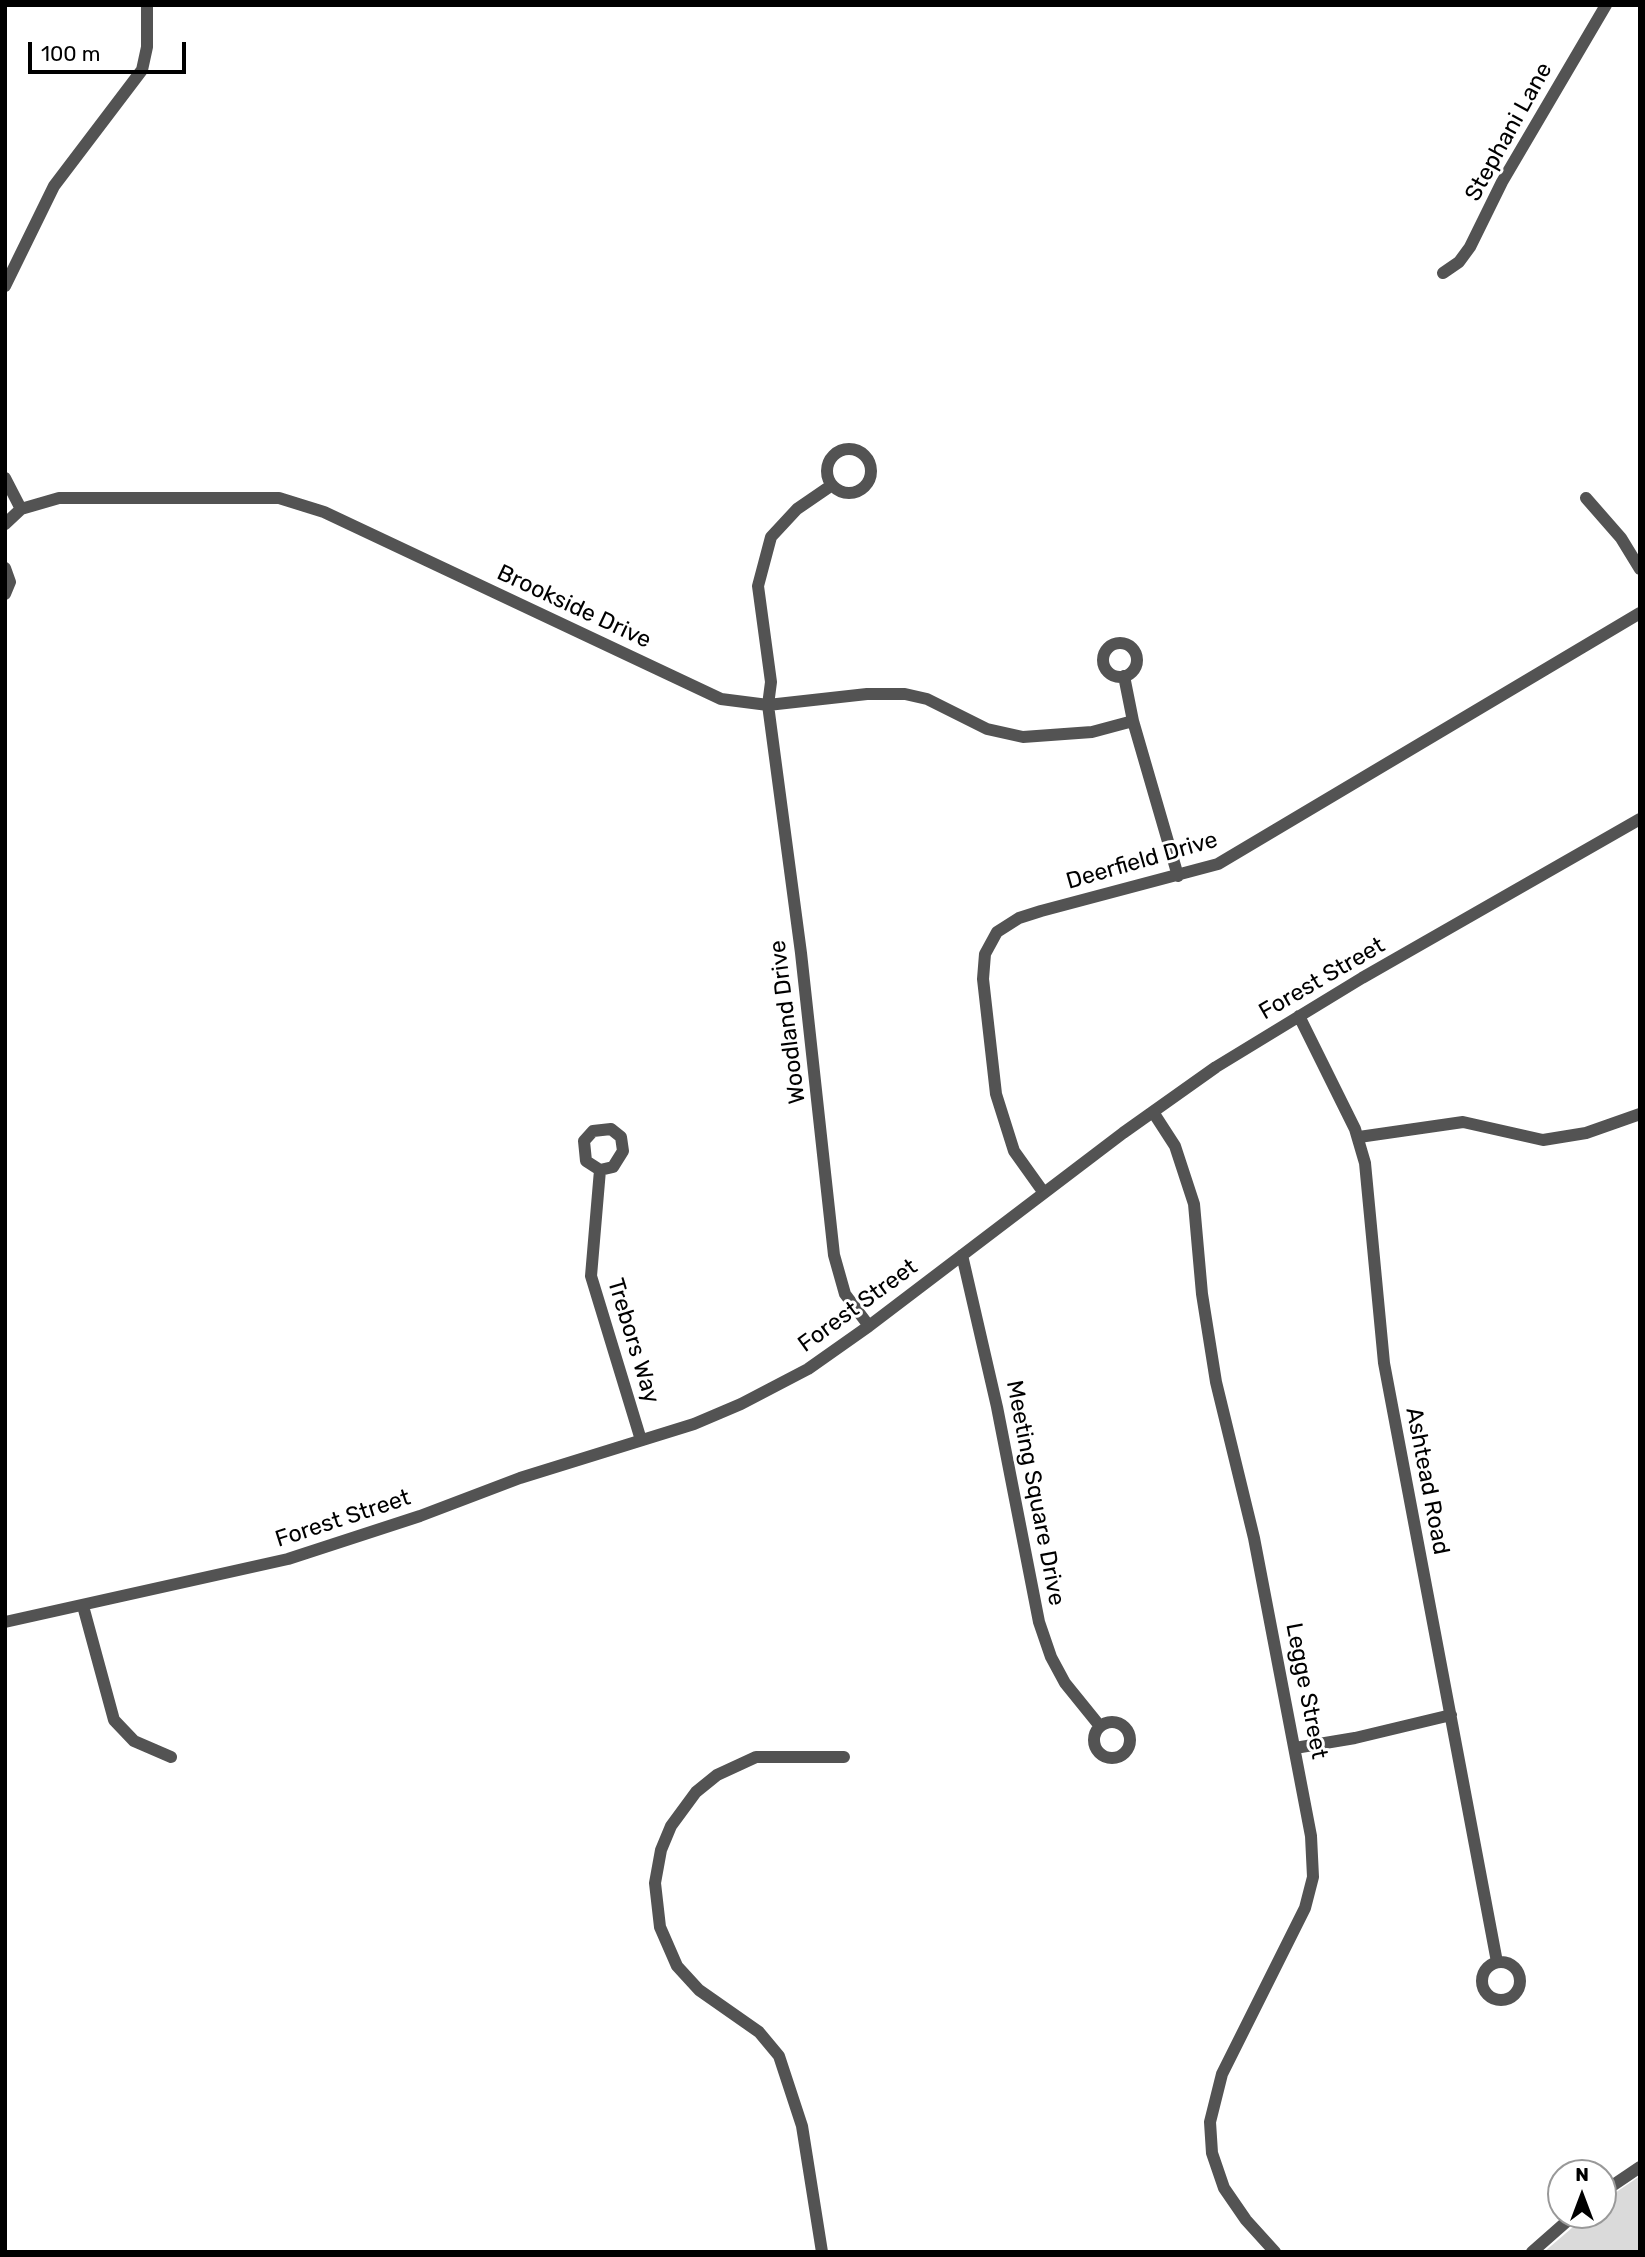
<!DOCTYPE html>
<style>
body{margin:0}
#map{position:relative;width:1645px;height:2257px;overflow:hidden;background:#fff;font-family:Rubik,sans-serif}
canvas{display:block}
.frame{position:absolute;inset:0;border:7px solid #000;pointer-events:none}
.north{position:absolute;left:1547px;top:2159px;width:70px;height:70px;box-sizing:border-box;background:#fff;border:2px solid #999;border-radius:50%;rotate:0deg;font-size:19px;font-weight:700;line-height:28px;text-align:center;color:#000}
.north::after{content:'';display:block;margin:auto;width:24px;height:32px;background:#000;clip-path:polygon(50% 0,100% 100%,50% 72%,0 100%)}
.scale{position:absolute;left:28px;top:42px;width:158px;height:32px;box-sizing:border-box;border:4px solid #000;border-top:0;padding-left:9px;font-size:21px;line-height:24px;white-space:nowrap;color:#000;-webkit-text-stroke:5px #fff;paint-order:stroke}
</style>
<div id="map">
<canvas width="1645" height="2257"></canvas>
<div class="frame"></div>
<div class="north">N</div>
<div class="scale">100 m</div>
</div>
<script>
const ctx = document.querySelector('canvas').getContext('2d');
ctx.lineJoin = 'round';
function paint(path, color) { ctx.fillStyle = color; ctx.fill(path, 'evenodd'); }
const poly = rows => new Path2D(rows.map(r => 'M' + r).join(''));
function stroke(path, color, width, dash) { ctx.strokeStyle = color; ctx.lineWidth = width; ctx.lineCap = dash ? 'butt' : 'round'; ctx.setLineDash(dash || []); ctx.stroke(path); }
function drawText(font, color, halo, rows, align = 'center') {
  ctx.font = font + ' Rubik,sans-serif'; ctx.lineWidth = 6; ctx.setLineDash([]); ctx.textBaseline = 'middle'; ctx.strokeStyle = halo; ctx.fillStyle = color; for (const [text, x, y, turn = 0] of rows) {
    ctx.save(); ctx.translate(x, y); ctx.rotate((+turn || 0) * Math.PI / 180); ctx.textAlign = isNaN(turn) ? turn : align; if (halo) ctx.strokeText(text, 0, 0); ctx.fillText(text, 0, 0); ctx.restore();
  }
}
paint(poly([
 [1640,2176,1640,2252,1544,2252,1587,2215,1603,2215,1603,2201]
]), '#dadada');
stroke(poly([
 [1443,273,1459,262,1470,247,1502,182,1606,5],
 [5,286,54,186,142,70,147,47,147,5],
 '827 471a22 22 0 1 1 44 0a22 22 0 1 1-44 0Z',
 [5,478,21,509],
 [832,485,797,509,771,537,758,586,771,682,768,705,801,953,834,1255,845,1294,869,1326],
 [1586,498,1621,538,1640,569],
 [5,524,21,509,59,498,279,498,324,512,721,699,768,705,867,694,905,694,927,699,987,729,1023,737,1092,732,1133,721],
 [5,568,10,582,5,594],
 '1103 660a17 17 0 1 1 34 0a17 17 0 1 1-34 0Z',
 [1124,676,1133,721,1178,876],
 [1299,1016,1355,1129,1365,1163,1384,1363,1497,1962],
 [1153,1112,1175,1146,1194,1204,1202,1294,1216,1382,1254,1538,1311,1836,1313,1877,1305,1908,1222,2074,1210,2122,1212,2153,1224,2188,1246,2220,1275,2252],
 [1359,1137,1463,1122,1543,1140,1586,1133,1640,1114],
 [600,1170,586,1161,584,1141,593,1131,611,1129,621,1137,623,1151,613,1167,600,1170,591,1276,641,1440],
 [1044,1193,1014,1151,996,1094,983,979,985,954,997,932,1019,918,1041,911,1218,864,1640,613],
 [962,1255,997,1407,1039,1622,1051,1657,1065,1683,1099,1725],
 [83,1606,114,1720,134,1741,171,1757],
 [5,1622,288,1559,420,1516,520,1478,694,1424,741,1404,808,1369,869,1326,1123,1133,1216,1067,1362,978,1640,819],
 '1094 1740a18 18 0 1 1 36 0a18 18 0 1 1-36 0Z',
 [1295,1748,1355,1738,1451,1715],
 '1482 1981a19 19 0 1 1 38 0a19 19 0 1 1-38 0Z',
 [1603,2192,1640,2167],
 [822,2252,802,2126,779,2056,759,2032,699,1990,677,1966,660,1927,655,1883,661,1850,671,1826,696,1792,717,1775,756,1757,844,1757],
 [1532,2252,1574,2215]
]), '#535353', 12);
drawText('23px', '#000', '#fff', [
 ["Stephani Lane",1509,132,-61],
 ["Brookside Drive",574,607,25],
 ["Deerfield Drive",1142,861,-16],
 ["Forest Street",1322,979,-30],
 ["Woodland Drive",788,1022,-97],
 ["Forest Street",858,1306,-36],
 ["Trebors Way",633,1341,73],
 ["Ashtead Road",1427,1481,79],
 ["Meeting Square Drive",1035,1493,79],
 ["Forest Street",343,1519,-18],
 ["Legge Street",1306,1691,79]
]);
</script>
